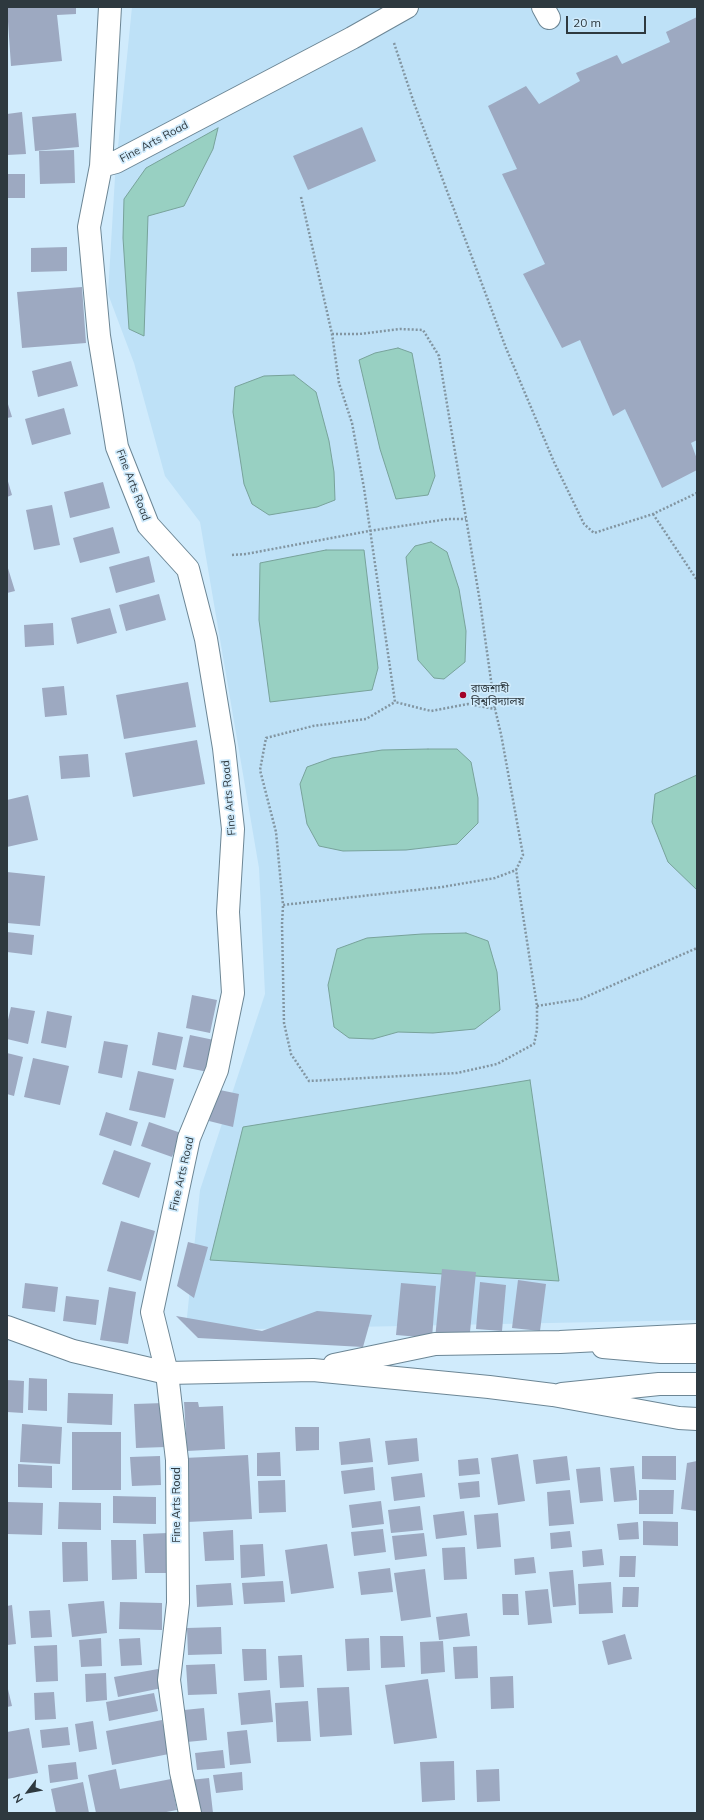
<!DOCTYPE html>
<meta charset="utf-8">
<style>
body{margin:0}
#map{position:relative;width:704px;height:1820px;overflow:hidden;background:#d0ebfc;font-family:Mulish,sans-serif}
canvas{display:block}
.frame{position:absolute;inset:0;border:8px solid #2e393f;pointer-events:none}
.north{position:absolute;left:8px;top:1772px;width:40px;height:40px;-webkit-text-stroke:3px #d0ebfc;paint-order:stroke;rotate:238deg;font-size:11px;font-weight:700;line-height:16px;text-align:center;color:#2e393f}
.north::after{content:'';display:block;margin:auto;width:14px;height:18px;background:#2e393f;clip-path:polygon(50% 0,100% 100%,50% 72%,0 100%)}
.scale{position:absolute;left:566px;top:16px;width:80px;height:18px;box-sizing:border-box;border:2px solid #2e393f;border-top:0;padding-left:5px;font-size:12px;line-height:14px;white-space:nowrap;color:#2e393f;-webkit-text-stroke:3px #d0ebfc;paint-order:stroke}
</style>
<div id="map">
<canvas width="704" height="1820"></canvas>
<div class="frame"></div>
<div class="north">N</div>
<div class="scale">20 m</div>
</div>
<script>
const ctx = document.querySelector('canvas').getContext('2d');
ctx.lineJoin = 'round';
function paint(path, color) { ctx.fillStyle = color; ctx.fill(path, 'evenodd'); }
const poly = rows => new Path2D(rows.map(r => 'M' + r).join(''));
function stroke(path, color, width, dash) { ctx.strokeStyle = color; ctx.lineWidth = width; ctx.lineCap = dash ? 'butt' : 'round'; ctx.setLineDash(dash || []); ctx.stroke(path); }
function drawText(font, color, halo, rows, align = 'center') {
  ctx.font = font + ' Mulish,"Noto Sans Bengali",sans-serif'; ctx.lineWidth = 3.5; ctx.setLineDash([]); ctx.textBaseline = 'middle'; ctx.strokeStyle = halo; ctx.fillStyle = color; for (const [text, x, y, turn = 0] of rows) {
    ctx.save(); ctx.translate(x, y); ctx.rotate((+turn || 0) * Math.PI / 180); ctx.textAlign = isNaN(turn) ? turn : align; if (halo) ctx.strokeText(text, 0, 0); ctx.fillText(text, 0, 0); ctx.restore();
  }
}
paint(poly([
 [132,7,697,7,697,1320,254,1329,186,1327,200,1190,265,994,259,868,200,522,165,476,134,363,108,294,115,177]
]), '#bee1f7');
const water = poly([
 [218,128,213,149,184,206,148,216,144,336,129,329,123,238,124,199,146,168,218,128],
 [398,348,412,353,435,476,428,495,396,499,380,449,359,360,375,353,398,348],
 [294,375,316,392,329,441,334,472,335,500,317,507,269,515,252,504,244,484,233,412,235,387,264,376,294,375],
 [431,542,447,552,459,589,466,631,465,662,444,679,434,678,418,660,406,557,415,546,431,542],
 [326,550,364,550,378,668,372,690,270,702,259,620,260,563,326,550],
 [428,749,457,749,471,762,478,798,478,823,457,844,406,850,343,851,319,846,307,824,300,784,307,767,332,758,382,750,428,749],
 [697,775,697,890,668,862,652,822,655,794,697,775],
 [466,933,488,941,497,972,500,1010,475,1029,433,1033,398,1032,373,1039,349,1038,334,1027,328,985,337,949,367,938,422,934,466,933],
 [530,1080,559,1281,210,1260,243,1127,530,1080]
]);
paint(water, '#98d0c2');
stroke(water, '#78a39b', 1);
paint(poly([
 [7,7,76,7,76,14,57,15,62,61,11,66],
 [697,17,697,440,691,443,697,459,697,470,662,488,625,409,613,416,580,340,562,348,523,274,545,264,502,174,517,169,488,106,526,86,539,104,580,81,576,73,617,55,622,64,670,42,666,32],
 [22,112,26,154,7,155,7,114],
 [76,113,79,147,35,151,32,117],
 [362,127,376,161,308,190,293,156],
 [74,150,75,183,40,184,39,151],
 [7,174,25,174,25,198,7,198],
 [67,247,67,271,31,272,31,248],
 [82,287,86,343,22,348,17,292],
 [71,361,78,386,38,397,32,371],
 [7,401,12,417,7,418],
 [64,408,71,434,32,445,25,419],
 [7,478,12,495,7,497],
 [103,482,110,508,70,518,64,492],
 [52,505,60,545,34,550,26,510],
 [113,527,120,553,80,563,73,538],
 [149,556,155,582,116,593,109,567],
 [7,565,15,591,7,593],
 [159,594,166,620,126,631,119,605],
 [110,608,117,633,77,644,71,618],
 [53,623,54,645,25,647,24,625],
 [188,682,196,727,124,739,116,695],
 [64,686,67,715,45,717,42,688],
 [197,740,205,784,133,797,125,753],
 [88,754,90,777,61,779,59,756],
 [28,795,38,840,7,847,7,800],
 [7,872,45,876,40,926,7,923],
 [7,932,34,935,32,955,7,952],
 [192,995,217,1000,210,1033,186,1028],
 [11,1007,35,1011,28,1044,7,1039,7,1024],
 [47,1011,72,1016,66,1048,41,1043],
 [158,1032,183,1037,176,1070,152,1065],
 [190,1035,214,1040,208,1072,183,1067],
 [104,1041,128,1045,122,1078,98,1073],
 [7,1053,23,1057,14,1096,7,1094],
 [33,1058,69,1066,60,1105,24,1097],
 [138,1071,174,1079,165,1118,129,1110],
 [215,1089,239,1094,233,1127,209,1121],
 [106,1112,138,1122,131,1146,99,1135],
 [149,1122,181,1133,172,1157,141,1146],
 [114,1150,151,1163,139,1198,102,1184],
 [121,1221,155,1231,141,1281,107,1271],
 [188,1242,208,1247,194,1298,177,1286],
 [442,1269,476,1272,469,1342,435,1339],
 [518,1280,546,1284,540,1331,512,1328],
 [480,1282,506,1285,502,1331,476,1329],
 [25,1283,58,1287,55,1312,22,1308],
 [401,1283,436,1286,432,1338,396,1335],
 [109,1287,136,1292,128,1344,100,1340],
 [66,1296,99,1300,96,1325,63,1321],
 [317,1311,372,1315,363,1347,198,1338,176,1316,262,1331],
 [29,1378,47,1379,47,1411,28,1410],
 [7,1380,24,1381,23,1413,7,1412],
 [68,1393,113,1394,112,1425,67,1423],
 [184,1402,198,1402,199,1407,223,1406,225,1449,187,1451],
 [164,1403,166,1447,136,1448,134,1404],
 [22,1424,62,1427,60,1464,20,1462],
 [295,1427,319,1427,319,1450,296,1451],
 [72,1432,121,1432,121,1490,72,1490],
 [370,1438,373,1462,341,1465,339,1442],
 [417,1438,419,1461,388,1465,385,1441],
 [280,1452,281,1476,257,1476,257,1453],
 [518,1454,525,1501,498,1505,491,1458],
 [248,1455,252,1519,187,1522,184,1458],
 [160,1456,161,1485,132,1486,130,1457],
 [567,1456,570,1480,536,1484,533,1460],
 [642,1456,676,1456,676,1480,642,1479],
 [478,1458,480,1474,459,1476,458,1460],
 [697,1461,697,1511,681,1509,687,1463],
 [18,1464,52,1466,52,1488,18,1487],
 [634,1466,637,1500,614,1502,610,1468],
 [373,1467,375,1490,344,1494,341,1471],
 [600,1467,603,1501,580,1503,576,1469],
 [422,1473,425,1497,394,1501,391,1477],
 [285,1480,286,1512,259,1513,258,1481],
 [479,1481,480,1497,460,1499,458,1483],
 [570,1490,574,1524,549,1526,547,1492],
 [639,1490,674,1490,673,1514,639,1514],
 [113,1496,156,1497,156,1524,113,1523],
 [381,1501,384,1524,352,1528,349,1505],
 [7,1502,43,1503,42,1535,7,1534],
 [59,1502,101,1503,101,1530,58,1529],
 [420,1506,423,1530,391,1533,388,1510],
 [464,1511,467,1535,436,1539,433,1515],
 [498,1513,501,1547,477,1549,474,1515],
 [643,1521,678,1522,678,1546,643,1545],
 [638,1522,639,1539,619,1540,617,1524],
 [383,1529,386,1552,354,1556,351,1532],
 [233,1530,234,1560,205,1561,203,1532],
 [570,1531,572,1547,551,1549,550,1533],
 [168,1533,169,1573,145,1573,143,1534],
 [424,1533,427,1556,395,1560,392,1536],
 [111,1540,136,1540,137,1579,112,1580],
 [62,1542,87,1542,88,1581,63,1582],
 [263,1544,265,1576,241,1578,240,1545],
 [327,1544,334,1588,291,1594,285,1550],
 [465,1547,467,1579,444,1580,442,1548],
 [602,1549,604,1565,583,1567,582,1551],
 [620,1556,636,1556,635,1577,619,1577],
 [534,1557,536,1573,515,1575,514,1559],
 [390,1568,393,1592,361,1595,358,1572],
 [425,1569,431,1617,401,1621,394,1573],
 [573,1570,576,1605,553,1607,549,1572],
 [283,1581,285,1602,244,1604,242,1583],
 [611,1582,613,1613,579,1614,578,1584],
 [231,1583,233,1605,197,1607,196,1585],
 [623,1587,639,1587,638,1607,622,1607],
 [548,1589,552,1623,528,1625,525,1591],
 [502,1594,518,1594,519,1615,503,1615],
 [104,1601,107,1633,72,1637,68,1604],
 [120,1602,162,1603,162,1630,119,1629],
 [12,1605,16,1644,7,1645,7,1606],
 [50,1610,52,1637,31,1638,29,1611],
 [467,1613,470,1636,439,1640,436,1617],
 [221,1627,222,1654,188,1655,187,1628],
 [625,1634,632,1659,608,1665,602,1641],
 [380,1636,403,1636,405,1667,381,1668],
 [101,1638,102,1666,81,1667,79,1640],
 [140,1638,142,1665,121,1666,119,1639],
 [369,1638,370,1670,347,1671,345,1639],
 [443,1641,445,1672,421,1674,420,1642],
 [57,1645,58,1681,36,1682,34,1646],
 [477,1646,478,1678,455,1679,453,1647],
 [242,1649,266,1649,267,1680,244,1681],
 [302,1655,304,1687,280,1688,278,1656],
 [215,1664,217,1694,188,1695,186,1665],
 [158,1669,162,1688,118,1697,114,1677],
 [106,1673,107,1700,86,1702,85,1674],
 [513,1676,514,1708,491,1709,490,1677],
 [428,1679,437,1738,394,1744,385,1685],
 [7,1685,12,1706,7,1707],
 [349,1687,352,1735,320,1737,317,1688],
 [270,1690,273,1722,241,1725,238,1693],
 [54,1692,56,1719,35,1720,34,1693],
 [154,1693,158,1711,109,1721,106,1702],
 [308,1701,311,1741,277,1742,275,1703],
 [204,1708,207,1740,187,1742,184,1710],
 [162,1720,169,1754,112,1765,106,1731],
 [93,1721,97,1749,79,1752,75,1724],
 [68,1727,70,1745,42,1748,40,1730],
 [29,1728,38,1773,7,1779,7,1732],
 [247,1730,251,1763,230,1765,227,1732],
 [223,1750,225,1768,197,1770,195,1753],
 [454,1761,455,1800,422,1802,420,1762],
 [76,1762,78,1779,50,1783,48,1765],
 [116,1769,120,1789,171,1779,177,1810,161,1813,96,1813,88,1775],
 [499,1769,500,1801,477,1802,476,1770],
 [242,1772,243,1790,216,1793,213,1775],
 [209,1778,213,1813,194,1813,190,1780],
 [83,1782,89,1813,56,1813,51,1789]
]), '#9da9c1');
const minor = poly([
 [543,7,549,18],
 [101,166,110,7],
 [190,1813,181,1772,169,1680,178,1603,177,1460,167,1373,152,1312,189,1138,217,1070,233,993,228,912,233,829,224,748,206,639,188,569,148,525,117,447,99,336,89,227,101,166,116,162,352,38,407,7]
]);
const tertiary = poly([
 [603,1347,661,1352,697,1352],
 [562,1394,659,1384,697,1384]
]);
const secondary = poly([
 [7,1327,73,1351,167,1373,313,1370,489,1387,553,1395,679,1418,697,1419],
 [334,1365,435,1344,560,1342,697,1335]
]);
stroke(minor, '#6c8695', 24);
stroke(tertiary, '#6c8695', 24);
stroke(secondary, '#6c8695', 24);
stroke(poly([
 [394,43,414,103,506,348,554,462,584,524,594,533,653,514,697,493],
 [301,197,332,334,339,383,352,423,364,488,395,702,366,719,313,726,266,738,260,770,276,832,283,905,442,887,495,878,516,870,523,855,501,734,495,709,468,704,431,711,395,702],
 [332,334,359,334,400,329,423,330,439,356,480,602,495,709],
 [653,514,697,580],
 [232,555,246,554,369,531,448,519,466,519],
 [283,906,282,924,284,1023,291,1054,309,1081,457,1073,497,1064,534,1044,537,1030,537,1006,516,870],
 [537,1006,581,999,697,948]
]), '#8295a1', 2.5, [2, 2]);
stroke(minor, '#fff', 22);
stroke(tertiary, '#fff', 22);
stroke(secondary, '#fff', 22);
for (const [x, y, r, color] of [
 [463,695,4,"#a30429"]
]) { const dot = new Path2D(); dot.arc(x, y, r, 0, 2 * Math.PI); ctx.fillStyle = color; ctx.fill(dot); stroke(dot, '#d0ebfc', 1.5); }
drawText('11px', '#2e393f', '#d0ebfc', [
 ["Fine Arts Road",154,142,-28],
 ["Fine Arts Road",133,485,69],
 ["Fine Arts Road",229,798,-95],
 ["Fine Arts Road",182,1174,-77],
 ["Fine Arts Road",177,1505,-90]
]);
drawText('11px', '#2e393f', '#d0ebfc', [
 ["রাজশাহী",471,689],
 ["বিশ্ববিদ্যালয়",471,702]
], 'left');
</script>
